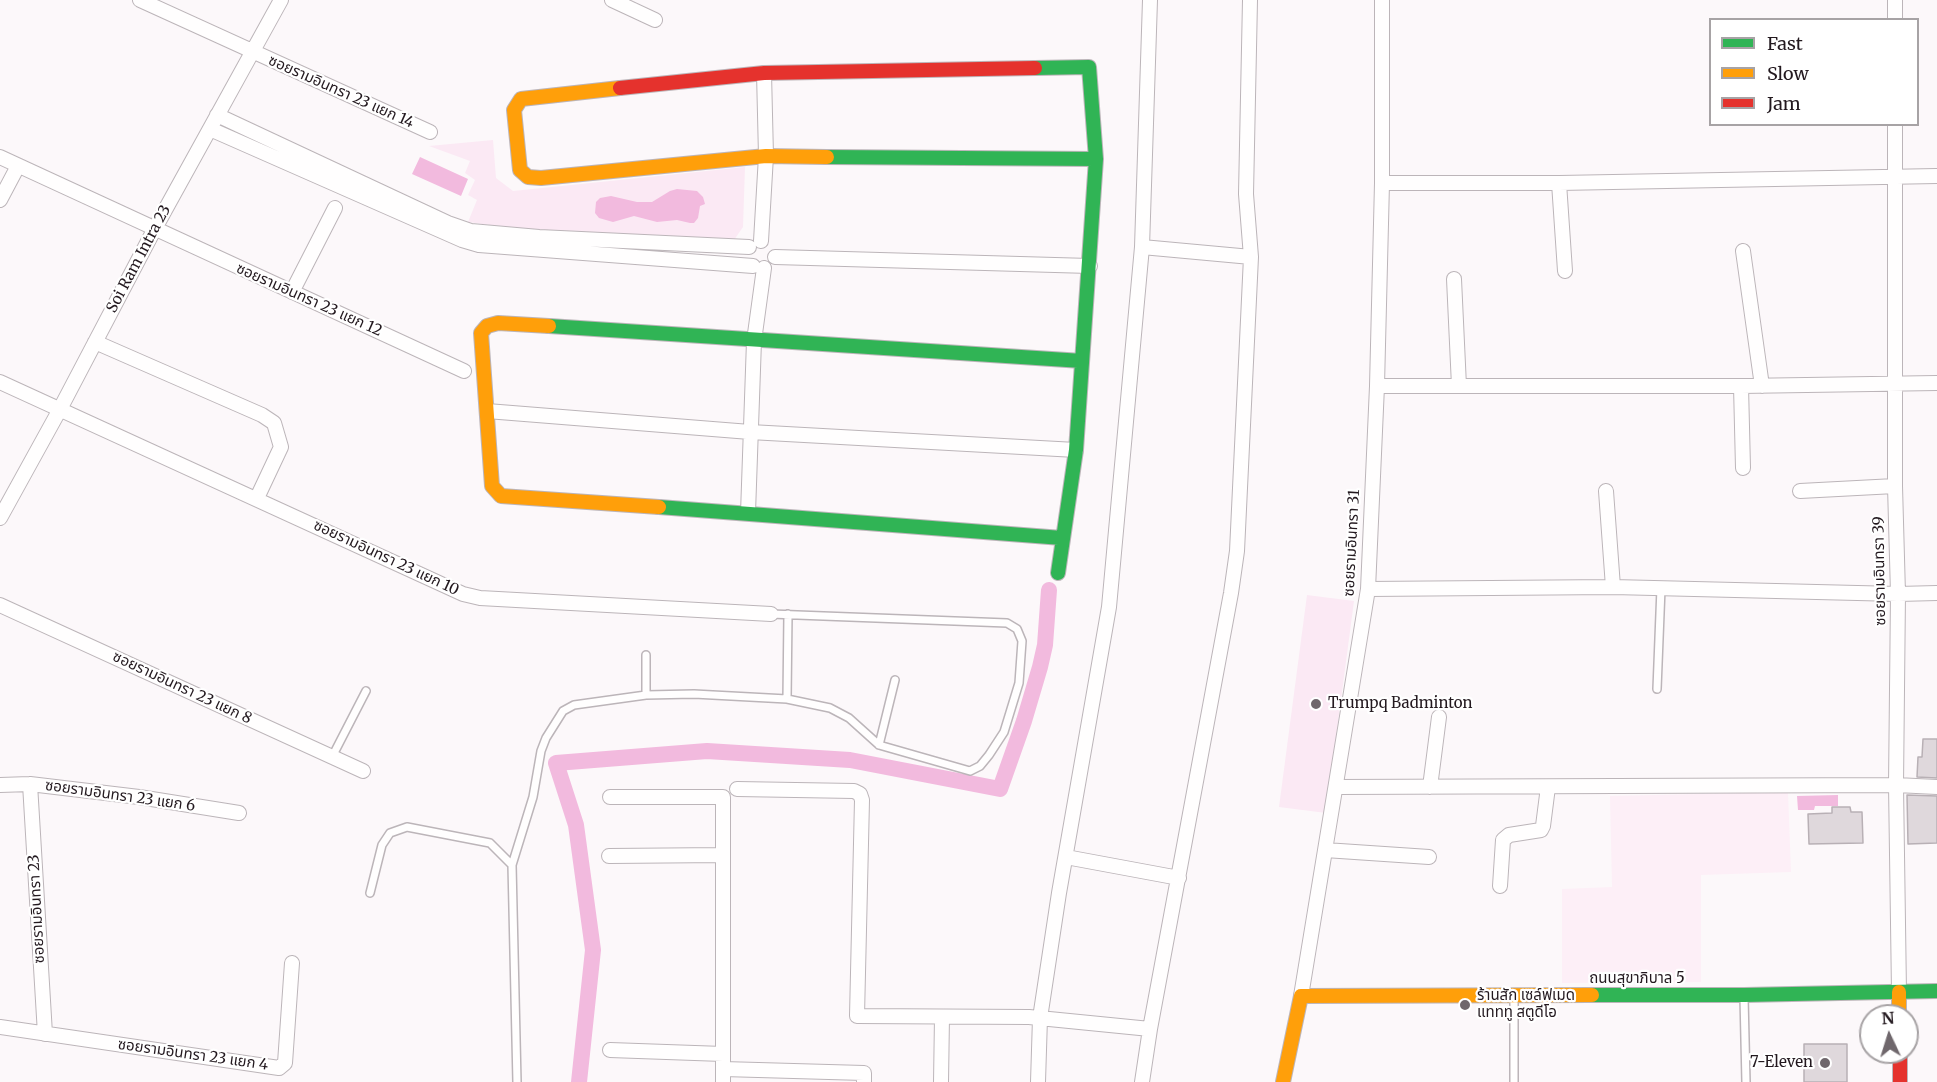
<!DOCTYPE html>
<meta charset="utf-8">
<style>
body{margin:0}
#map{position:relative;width:1937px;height:1082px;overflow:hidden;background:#fcf8fa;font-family:Merriweather,serif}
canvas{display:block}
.legend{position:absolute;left:1709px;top:18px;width:210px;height:108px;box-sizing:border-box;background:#fff;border:2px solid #a7a3a5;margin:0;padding:8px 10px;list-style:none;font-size:18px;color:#23191f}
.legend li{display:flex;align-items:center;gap:12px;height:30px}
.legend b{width:30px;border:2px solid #a7a3a5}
.north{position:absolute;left:1859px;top:1004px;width:60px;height:60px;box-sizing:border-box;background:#fff;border:2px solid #a7a3a5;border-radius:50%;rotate:356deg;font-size:16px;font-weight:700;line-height:24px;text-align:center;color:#23191f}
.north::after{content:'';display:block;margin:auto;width:21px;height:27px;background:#6f676c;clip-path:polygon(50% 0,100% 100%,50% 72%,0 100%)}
</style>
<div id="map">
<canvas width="1937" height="1082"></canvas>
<ul class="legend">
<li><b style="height:8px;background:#30b455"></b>Fast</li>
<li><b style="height:8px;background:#ff9f0a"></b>Slow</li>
<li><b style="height:8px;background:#e5322d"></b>Jam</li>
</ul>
<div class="north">N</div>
</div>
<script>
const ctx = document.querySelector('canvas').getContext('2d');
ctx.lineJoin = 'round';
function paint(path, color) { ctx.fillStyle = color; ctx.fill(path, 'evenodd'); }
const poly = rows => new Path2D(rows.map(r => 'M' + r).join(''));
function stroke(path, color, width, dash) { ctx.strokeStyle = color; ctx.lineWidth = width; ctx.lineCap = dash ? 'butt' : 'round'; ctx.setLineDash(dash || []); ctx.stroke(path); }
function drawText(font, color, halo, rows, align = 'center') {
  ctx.font = font + ' Merriweather,"Noto Sans Thai",serif'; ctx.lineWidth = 4.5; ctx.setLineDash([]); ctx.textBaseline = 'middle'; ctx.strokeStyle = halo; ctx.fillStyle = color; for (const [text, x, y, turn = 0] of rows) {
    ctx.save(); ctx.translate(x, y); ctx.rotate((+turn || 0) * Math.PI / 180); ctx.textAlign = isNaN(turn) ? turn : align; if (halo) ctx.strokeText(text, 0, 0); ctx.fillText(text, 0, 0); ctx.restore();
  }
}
paint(poly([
 [1788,792,1791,872,1701,875,1701,982,1562,983,1562,889,1612,887,1610,796]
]), '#fdeff7');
paint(poly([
 [493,140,496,178,513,191,745,167,743,227,734,240,511,228,468,222,477,200,468,195,475,180,465,173,470,161,429,146],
 [1307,595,1354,601,1326,813,1279,807]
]), '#fbe9f4');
paint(poly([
 [420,157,468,179,461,196,412,174],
 [677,189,697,191,703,197,705,204,700,206,698,218,694,223,690,223,677,220,657,222,634,216,613,222,599,218,595,213,596,202,600,198,611,196,637,202,652,202,670,191],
 [1838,795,1838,806,1815,806,1814,810,1798,810,1797,796]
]), '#f2bade');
stroke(poly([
 [579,1082,593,950,576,825,556,763,707,751,850,760,1000,789,1024,721,1040,667,1045,645,1049,590]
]), '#f2bade', 16);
const building = poly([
 [1923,739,1937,739,1937,778,1917,777,1918,757,1922,757,1923,739],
 [1907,795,1937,796,1937,843,1908,844,1907,795],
 [1832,807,1850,807,1851,812,1862,812,1863,843,1809,844,1808,814,1832,813,1832,807],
 [1804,1044,1847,1044,1847,1082,1804,1082,1804,1044]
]);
paint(building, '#dfd8dc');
stroke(building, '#b8b0b5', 1.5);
const lane = poly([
 [1657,689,1661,588],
 [646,695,646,655],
 [787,699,788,614],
 [879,745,895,680],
 [332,757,366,691],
 [512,865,533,797,541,751,546,738,563,711,574,705,646,695,694,694,787,699,830,708,849,718,879,745,970,771,980,766,989,755,1004,732,1019,683,1022,641,1017,629,1007,623,771,614],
 [370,893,382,845,390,833,407,827,490,843,512,865,517,1082],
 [1514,996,1514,1082],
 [1744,997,1746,1082]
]);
const street = poly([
 [140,0,430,132],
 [612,0,655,20],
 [1895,0,1895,20],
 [217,115,448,223,471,231,539,237,749,247],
 [1895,124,1895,486,1898,594,1896,785,1899,992],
 [210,129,462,240,479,245,753,266],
 [0,157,464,371],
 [1382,183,1559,183,1937,176],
 [1559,183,1565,271],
 [0,200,18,166],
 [761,241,766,156,764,73],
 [1142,247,1251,257],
 [1743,251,1762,386],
 [775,257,1090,266],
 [1454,279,1459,386],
 [292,292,335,208],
 [95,342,262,415,274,423,281,447,257,498],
 [0,382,463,594,480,598,771,614],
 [1377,386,1741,386,1937,383],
 [1741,386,1743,468],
 [487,411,750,432,1076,450],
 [1606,491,1613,587],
 [1800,491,1895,486],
 [748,513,754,341,764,268],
 [0,518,59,411,154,230,281,0],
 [1368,589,1613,587,1898,594,1937,593],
 [0,605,363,771],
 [30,784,45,1034],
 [0,785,30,784,139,797,239,813],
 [1336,787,1896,785,1937,787],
 [1430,787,1439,717],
 [737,789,854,791,860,794,862,800,857,1016,1029,1017,1150,1029],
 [610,797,723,797,723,1082],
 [1325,850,1429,857],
 [609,856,723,855],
 [1066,857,1179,878],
 [1500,886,1503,840,1509,835,1541,830,1543,826,1548,787],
 [1301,996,1368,589,1377,386,1382,183,1382,0],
 [0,1027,279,1068,285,1063,292,963],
 [610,1050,723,1054],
 [723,1069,864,1073,864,1082],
 [941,1082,942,1017],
 [1038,1082,1040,1018,1059,893,1109,607,1142,247,1150,0],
 [1142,1082,1150,1029,1231,593,1237,551,1251,257,1246,194,1250,0]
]);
const fast = poly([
 [1035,68,1089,67,1096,159,1076,450,1058,573],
 [827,157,1096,159],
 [549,326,1082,361],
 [659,507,1062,538],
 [1592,995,1744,995,1937,991]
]);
const slow = poly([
 [620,88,521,99,514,110,520,170,528,177,541,178,766,156,827,157],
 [549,326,498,323,487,326,481,333,492,486,501,496,659,507],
 [1899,992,1899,1016],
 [1283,1082,1301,996,1592,995]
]);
const jam = poly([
 [620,88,764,73,1035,68],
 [1900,1052,1900,1082]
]);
stroke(lane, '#bcb5b9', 10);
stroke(street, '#bcb5b9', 16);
stroke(fast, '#bcb5b9', 16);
stroke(slow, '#bcb5b9', 16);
stroke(jam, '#bcb5b9', 16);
stroke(lane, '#fffefe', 7);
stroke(street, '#fffefe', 14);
stroke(fast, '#30b455', 14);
stroke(slow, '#ff9f0a', 14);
stroke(jam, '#e5322d', 14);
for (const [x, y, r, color] of [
 [1316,704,6,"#6f676c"],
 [1465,1005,6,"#6f676c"],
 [1825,1063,6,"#6f676c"]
]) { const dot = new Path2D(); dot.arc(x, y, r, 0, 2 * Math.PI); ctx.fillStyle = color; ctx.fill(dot); stroke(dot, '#fff', 2); }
drawText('15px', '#23191f', '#fff', [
 ["ซอยรามอินทรา 23 แยก 14",341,92,24],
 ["Soi Ram Intra 23",139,259,-62],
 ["ซอยรามอินทรา 23 แยก 12",309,300,24],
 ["ซอยรามอินทรา 31",1352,543,-87],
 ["ซอยรามอินทรา 23 แยก 10",386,558,25],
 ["ซอยรามอินทรา 39",1880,571,-91],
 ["ซอยรามอินทรา 23 แยก 8",182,688,25],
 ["ซอยรามอินทรา 23 แยก 6",120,796,8],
 ["ซอยรามอินทรา 23",37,909,-93],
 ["ถนนสุขาภิบาล 5",1637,979],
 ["ซอยรามอินทรา 23 แยก 4",193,1055,8]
]);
drawText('15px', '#23191f', '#fff', [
 ["Trumpq Badminton",1328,704],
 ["ร้านสัก เซล์ฟเมด",1477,996],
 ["แทททู สตูดีโอ",1477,1013],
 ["7-Eleven",1813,1063,"right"]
], 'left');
</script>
